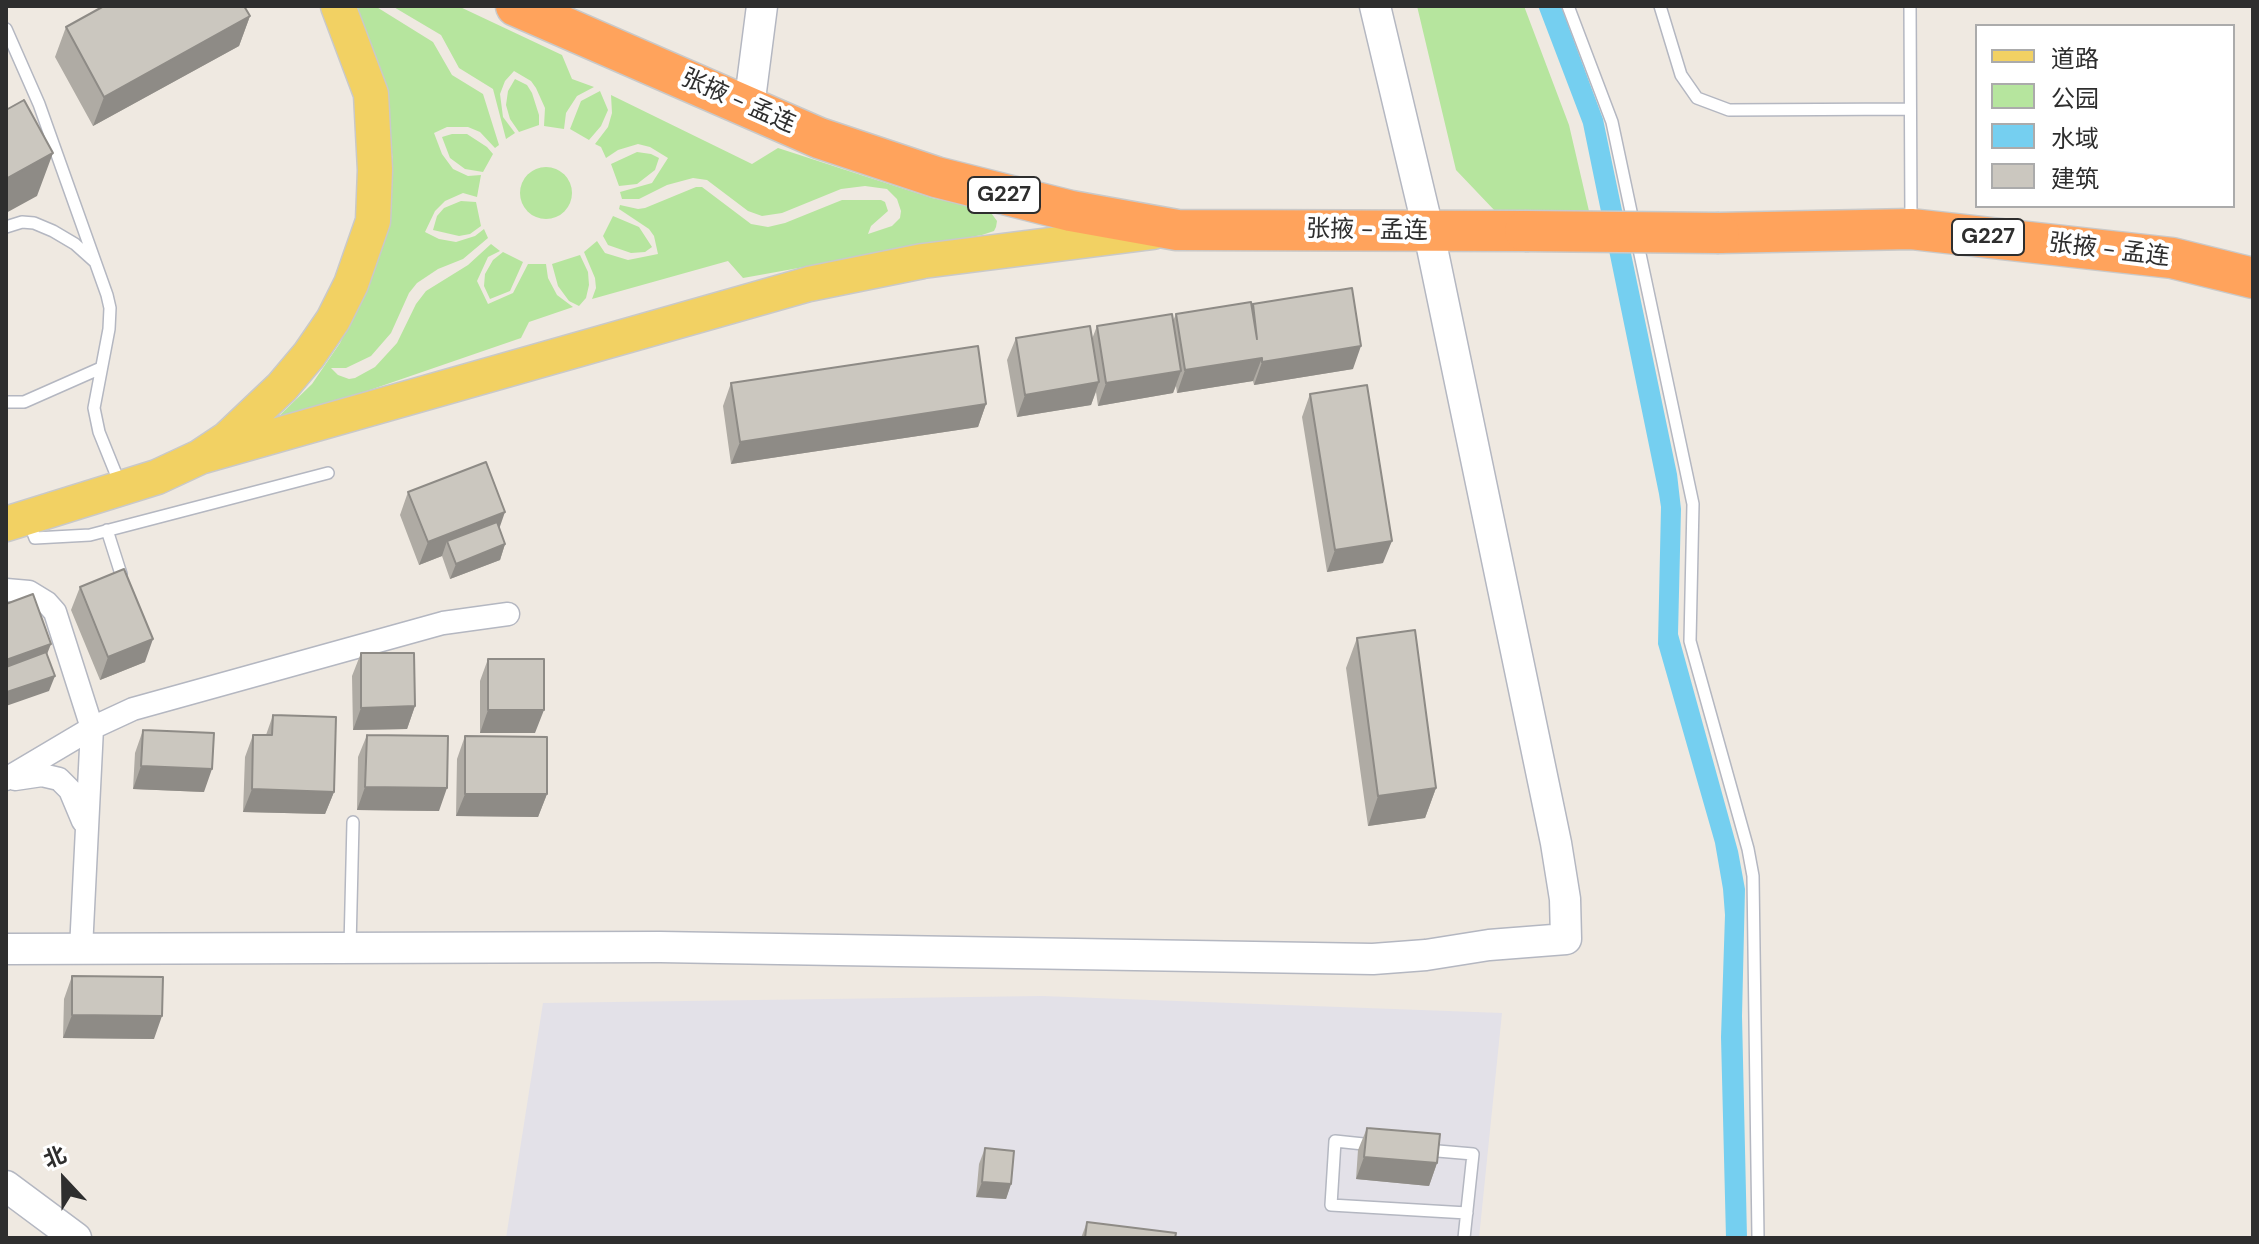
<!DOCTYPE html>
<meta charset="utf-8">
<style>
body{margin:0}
#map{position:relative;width:2259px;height:1244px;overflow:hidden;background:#efe9e1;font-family:"DM Sans","Noto Sans SC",sans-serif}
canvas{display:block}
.frame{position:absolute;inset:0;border:8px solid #2e2e2e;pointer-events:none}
.legend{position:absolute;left:1975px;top:24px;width:260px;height:184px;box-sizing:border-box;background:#fff;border:2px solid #ababab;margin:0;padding:10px 14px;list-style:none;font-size:24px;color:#2e2e2e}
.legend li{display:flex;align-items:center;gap:16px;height:40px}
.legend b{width:40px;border:2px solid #ababab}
.north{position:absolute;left:24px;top:1140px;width:80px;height:80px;-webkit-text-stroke:6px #fff;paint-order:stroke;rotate:338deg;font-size:22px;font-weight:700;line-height:32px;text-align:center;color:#2e2e2e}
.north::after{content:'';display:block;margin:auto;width:28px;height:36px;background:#2e2e2e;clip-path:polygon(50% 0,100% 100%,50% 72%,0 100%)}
</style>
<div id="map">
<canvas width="2259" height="1244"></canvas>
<div class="frame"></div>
<ul class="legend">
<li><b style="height:10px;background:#f2d163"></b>道路</li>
<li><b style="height:22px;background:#b6e59e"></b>公园</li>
<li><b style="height:22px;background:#75cff0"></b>水域</li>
<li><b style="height:22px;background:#cbc7bf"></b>建筑</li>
</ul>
<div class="north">北</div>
</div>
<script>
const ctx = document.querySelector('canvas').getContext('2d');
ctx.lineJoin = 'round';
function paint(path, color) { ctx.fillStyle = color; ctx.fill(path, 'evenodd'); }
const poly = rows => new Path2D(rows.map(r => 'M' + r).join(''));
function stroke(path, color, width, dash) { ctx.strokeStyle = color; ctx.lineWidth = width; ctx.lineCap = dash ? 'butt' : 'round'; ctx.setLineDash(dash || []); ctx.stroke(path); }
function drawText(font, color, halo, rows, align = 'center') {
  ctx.font = font + ' "DM Sans","Noto Sans SC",sans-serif'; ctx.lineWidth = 8; ctx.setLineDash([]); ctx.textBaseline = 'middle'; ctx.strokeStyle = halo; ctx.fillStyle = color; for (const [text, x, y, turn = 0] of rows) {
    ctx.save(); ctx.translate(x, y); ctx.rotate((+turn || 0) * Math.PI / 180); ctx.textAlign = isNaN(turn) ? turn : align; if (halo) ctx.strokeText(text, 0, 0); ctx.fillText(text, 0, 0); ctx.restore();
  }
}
paint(poly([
 [1042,996,1502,1013,1479,1238,506,1238,543,1003]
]), '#e3e1e8');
paint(poly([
 [354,6,375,6,433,42,452,75,483,94,499,145,495,148,480,132,468,127,447,127,434,133,442,154,453,169,468,176,481,175,477,197,463,193,445,201,435,211,425,232,439,239,456,242,475,236,484,229,488,238,463,259,438,269,417,283,409,293,391,333,371,356,346,368,331,368,338,375,349,379,355,378,375,367,397,343,416,304,426,291,468,265,491,244,500,251,488,257,477,281,488,304,513,293,528,264,546,264,548,278,557,295,573,307,529,322,521,338,303,413,278,417,312,384,340,343,374,272,387,225,393,161,390,136],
 [392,6,458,6,562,55,572,79,594,87,577,96,566,113,564,129,544,126,545,108,536,88,531,81,514,71,505,81,500,94,503,117,515,133,506,139,493,89,459,68,441,35],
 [1417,6,1524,6,1569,125,1589,211,1496,212,1456,170],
 [515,79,527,85,532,93,539,115,539,125,519,132,510,119,506,105,508,91],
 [600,91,608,110,601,126,589,140,570,129,581,101],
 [611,95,752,164,778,148,932,198,989,210,997,221,996,227,994,231,982,235,743,278,728,261,592,299,596,288,595,278,584,252,597,241,605,253,628,260,658,254,654,236,649,229,619,209,620,205,638,209,645,208,696,187,702,187,751,224,768,227,785,223,842,200,881,200,885,202,888,211,871,226,868,234,892,226,900,218,901,211,897,199,887,189,865,186,841,189,782,213,762,216,748,211,707,180,693,178,667,185,639,199,622,199,620,192,652,183,668,158,650,147,638,144,618,150,606,158,601,147,595,144,608,127,612,113],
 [452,134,467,134,487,147,493,154,483,172,465,169,450,158,442,137],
 [637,152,651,154,659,158,655,170,637,184,619,186,611,164],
 '520 193a26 26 0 1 1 52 0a26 26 0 1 1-52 0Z',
 [461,201,476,202,481,226,470,234,459,236,433,230,437,216,444,208],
 [613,216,639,227,652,247,645,252,631,253,608,245,603,236],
 [503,252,523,262,510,291,490,299,484,286,485,274,493,260],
 [580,255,588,272,589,285,586,298,579,306,569,301,558,286,552,264]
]), '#b6e59e');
paint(poly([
 [1538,6,1561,6,1603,119,1677,474,1681,509,1678,634,1738,851,1745,889,1742,1016,1747,1238,1726,1238,1721,1037,1725,915,1723,889,1715,843,1658,644,1661,507,1659,494,1583,124]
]), '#75cff0');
const lane = poly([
 [1568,6,1612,122,1693,504,1690,641,1748,849,1753,876,1758,1238],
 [1660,6,1681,75,1697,98,1729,110,1910,109],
 [1910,6,1911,224],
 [6,29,39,104,107,295,110,308,109,329,94,408,99,432,120,484],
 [6,227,22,222,34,223,53,231,75,244,94,261],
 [6,402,24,402,101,368],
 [29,522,35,538,90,535,328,473],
 [107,530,121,574],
 [350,947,353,822],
 [1373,1145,1335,1141,1331,1205,1467,1213],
 [1426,1150,1473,1154,1464,1238]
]);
const street = poly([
 [6,590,29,592,47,603,55,612,92,728,81,949],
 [6,779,92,728,133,709,443,623,508,614],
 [15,779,42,775,59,779,70,790,83,821]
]);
const secondary = poly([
 [749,107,762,6],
 [6,949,660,947,1373,959,1426,955,1489,945,1566,939,1565,899,1556,843,1429,233,1375,6],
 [6,1186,76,1238]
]);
const primary = poly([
 [200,457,809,284,923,261,1153,232],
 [6,524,157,477,200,457,227,439,282,387,309,355,333,320,351,284,373,221,375,170,371,94,338,6]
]);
const highway = poly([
 [516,6,819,138,936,177,1071,211,1177,230,1525,231],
 [1719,233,1911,229,2172,258,2253,278]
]);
stroke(lane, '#b4b7c1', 14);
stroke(street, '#b4b7c1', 25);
stroke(secondary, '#b4b7c1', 33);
stroke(primary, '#c9c9c9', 37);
stroke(highway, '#c9c9c9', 43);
stroke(lane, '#fff', 11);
stroke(street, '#fff', 22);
stroke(secondary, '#fff', 30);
stroke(primary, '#f2d163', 34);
stroke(highway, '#ffa35c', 40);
const highwayBridge = poly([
 [1525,231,1719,233]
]);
stroke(highwayBridge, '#c9c9c9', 43, []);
stroke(highwayBridge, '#ffa35c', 40);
paint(poly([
 [250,16,239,46,93,126,55,57,66,27],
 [1253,304,1353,369,1254,385,1253,381,1177,393,1176,386,1173,393,1098,406,1096,392,1091,405,1017,417,1007,360,1016,338,1092,339,1097,326,1173,321,1176,314,1252,308],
 [731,383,986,404,978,427,731,464,723,406],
 [1310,394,1383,563,1327,572,1302,417],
 [408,492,499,529,505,544,500,560,450,579,442,556,419,565,400,515],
 [80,587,145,662,100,680,71,610],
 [1357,638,1436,788,1425,818,1368,826,1346,668],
 [361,653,415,706,407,729,353,730,352,676],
 [488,659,535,733,480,733,480,681],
 [273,715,334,792,325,814,243,812,245,757,253,735,266,735],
 [143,730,204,792,133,789,135,753],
 [367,735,439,811,357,810,358,757],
 [465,736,547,794,538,817,456,816,457,759],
 [72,976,154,1039,63,1038,64,999],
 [1367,1128,1437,1163,1429,1186,1356,1179,1358,1150],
 [985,1148,1011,1184,1006,1199,976,1197,979,1164],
 [1087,1222,1175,1238,1081,1238]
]), '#afaba4');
paint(poly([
 [250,16,239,46,93,126,104,97],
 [53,153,37,196,6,213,6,179],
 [1361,346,1353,369,1254,385,1262,362],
 [1262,358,1253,381,1177,393,1185,370],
 [1181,371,1173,393,1098,406,1106,383],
 [1099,382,1091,405,1017,417,1025,395],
 [986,404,978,427,731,464,740,442],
 [505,512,497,535,447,541,442,556,419,565,428,542],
 [1392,541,1383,563,1327,572,1335,550],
 [505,544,500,560,450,579,456,564],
 [153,639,145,662,100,680,108,657],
 [51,644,42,667,6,680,6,660],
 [55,676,49,691,6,706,7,692],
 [415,706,407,729,353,730,361,708],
 [488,710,544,710,535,733,480,733],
 [141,766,212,769,204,792,133,789],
 [365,787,447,788,439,811,357,810],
 [1436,788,1425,818,1368,826,1378,796],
 [252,789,334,792,325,814,243,812],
 [465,794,547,794,538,817,456,816],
 [72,1015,162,1016,154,1039,63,1038],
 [1364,1157,1437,1163,1429,1186,1356,1179],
 [982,1182,1011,1184,1006,1199,976,1197]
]), '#8e8b86');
const building = poly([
 [104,6,244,6,250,16,104,97,66,27,104,6],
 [24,100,53,153,6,179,6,110,24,100],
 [1352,288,1361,346,1262,362,1262,358,1185,370,1176,314,1251,302,1257,339,1253,304,1352,288],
 [1172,314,1181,371,1106,383,1097,326,1172,314],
 [1090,326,1099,382,1025,395,1016,338,1090,326],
 [978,346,986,404,740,442,731,383,978,346],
 [1367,385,1392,541,1335,550,1310,394,1367,385],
 [486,462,505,512,428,542,408,492,486,462],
 [497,522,505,544,456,564,447,541,497,522],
 [124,569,153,639,108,657,80,587,124,569],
 [33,594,51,644,6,660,6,604,33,594],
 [1415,630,1436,788,1378,796,1357,638,1415,630],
 [46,652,55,676,7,692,6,667,46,652],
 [361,653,414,653,415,706,361,708,361,653],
 [488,659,544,659,544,710,488,710,488,659],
 [273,715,336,717,334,792,252,789,253,735,272,735,273,715],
 [143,730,214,733,212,769,141,766,143,730],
 [367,735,448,736,447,788,365,787,367,735],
 [465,736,547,737,547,794,465,794,465,736],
 [72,976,163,977,162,1016,72,1015,72,976],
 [1367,1128,1440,1134,1437,1163,1364,1157,1367,1128],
 [985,1148,1014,1151,1011,1184,982,1182,985,1148],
 [1087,1222,1176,1233,1175,1238,1085,1238,1087,1222]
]);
paint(building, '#cbc7bf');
stroke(building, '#8e8b86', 2);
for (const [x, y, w] of [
 [1004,195,72],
 [1988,237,72]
]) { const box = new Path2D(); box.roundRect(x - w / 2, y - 18, w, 36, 6); ctx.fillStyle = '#fff'; ctx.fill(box); stroke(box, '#2e2e2e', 2); }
drawText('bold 22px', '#2e2e2e', null, [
 ["G227",1004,195],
 ["G227",1988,237]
]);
drawText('24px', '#2e2e2e', '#fff', [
 ["张掖 - 孟连",738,102,24],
 ["张掖 - 孟连",1367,231,1],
 ["张掖 - 孟连",2109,251,7]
]);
</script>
